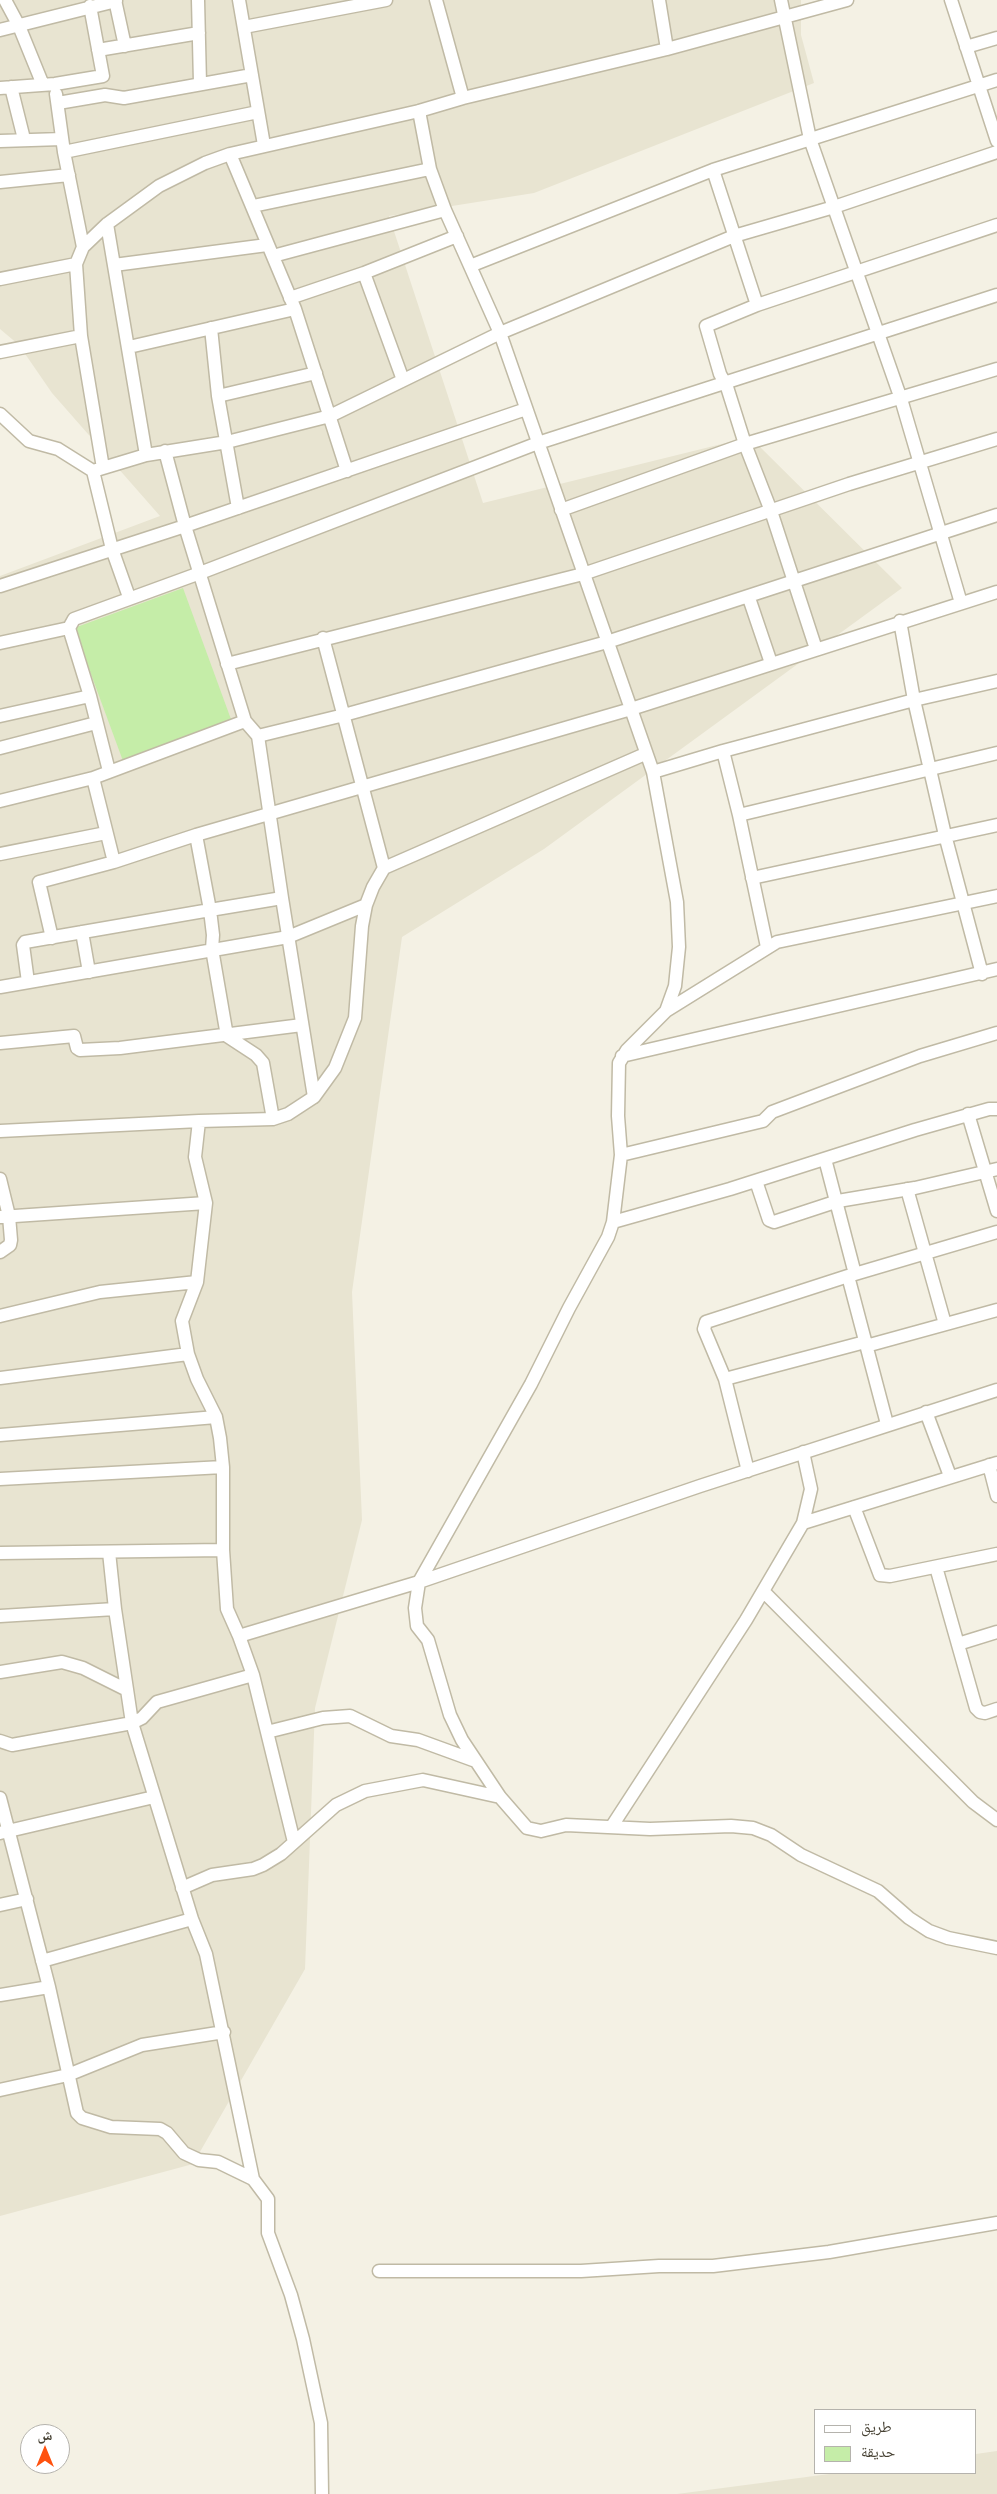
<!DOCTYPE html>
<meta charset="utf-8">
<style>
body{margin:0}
#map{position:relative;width:997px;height:2494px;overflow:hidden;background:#f4f1e4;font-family:Helvetica,"Noto Naskh Arabic",sans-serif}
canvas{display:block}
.legend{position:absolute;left:814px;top:2409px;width:162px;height:65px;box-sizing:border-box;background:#fff;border:1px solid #b5b3ad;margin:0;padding:6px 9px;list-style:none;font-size:15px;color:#464133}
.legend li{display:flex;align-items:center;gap:10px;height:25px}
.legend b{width:25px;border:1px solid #b5b3ad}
.north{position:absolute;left:20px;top:2424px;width:50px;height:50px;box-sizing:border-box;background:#fff;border:1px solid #b5b3ad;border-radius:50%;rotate:0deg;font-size:14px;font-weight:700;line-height:20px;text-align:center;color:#464133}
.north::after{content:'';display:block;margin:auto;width:18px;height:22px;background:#ff520f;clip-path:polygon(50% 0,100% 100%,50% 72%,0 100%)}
</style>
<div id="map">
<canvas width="997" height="2494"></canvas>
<ul class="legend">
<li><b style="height:6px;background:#fff"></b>طريق</li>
<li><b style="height:14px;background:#c5eda8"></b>حديقة</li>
</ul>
<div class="north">ش</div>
</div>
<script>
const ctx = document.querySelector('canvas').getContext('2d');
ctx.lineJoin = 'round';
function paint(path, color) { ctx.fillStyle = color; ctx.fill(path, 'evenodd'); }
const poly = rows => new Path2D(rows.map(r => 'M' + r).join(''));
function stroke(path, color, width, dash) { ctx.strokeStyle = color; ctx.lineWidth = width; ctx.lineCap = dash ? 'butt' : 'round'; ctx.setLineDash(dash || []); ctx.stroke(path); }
paint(poly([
 [0,0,801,0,801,35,814,83,534,193,389,216,483,503,750,437,902,588,544,849,402,937,352,1292,362,1520,315,1708,305,1969,193,2164,0,2216,0,576,160,516,52,393,19,345,0,329],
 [997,2451,997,2494,677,2494,837,2473,976,2473,976,2454]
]), '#e8e4d1');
paint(poly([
 [183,588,232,722,123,761,74,628]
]), '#c5eda8');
const minor = poly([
 [5,0,19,26,43,85],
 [115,0,125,46],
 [198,0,200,83],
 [239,0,264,145],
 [436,0,463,98],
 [659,0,667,49],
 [781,0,810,139,901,399,961,603],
 [951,0,997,141],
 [244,27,386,0],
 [0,30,116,1],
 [966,47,997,38],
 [98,50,199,33],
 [11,87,24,139],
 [0,88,55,84,103,76,90,6],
 [56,94,64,152,83,247],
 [58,103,105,95,124,98,252,75],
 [419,111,430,169,445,210,500,333,653,772,677,902,679,947,675,986,666,1011,627,1050,619,1063,618,1116,621,1155,613,1222,608,1237,569,1308,531,1384,419,1582,415,1608,417,1626,428,1640,450,1715,462,1740,500,1797,527,1828,541,1831,566,1825,650,1829,731,1826,753,1828,771,1835,801,1855,878,1891,909,1918,929,1931,948,1938,997,1948],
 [0,141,62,139],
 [64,152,258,112],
 [230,154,295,309,347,471],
 [713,170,757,305],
 [0,182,69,175],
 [253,206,430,169],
 [107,224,146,455],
 [273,256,445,210],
 [76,264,81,336,103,468],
 [114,265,267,245],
 [470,266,713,170,997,80],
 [364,273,403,380],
 [0,279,76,264,83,247,107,224,159,186,205,163,230,154,419,111,463,98,667,49,847,0],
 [290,298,364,273,457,236],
 [211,328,218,396,238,508],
 [129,347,295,309],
 [0,352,81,336],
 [218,396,316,373],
 [0,414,29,441,58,449,93,471,112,549,129,597],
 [165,451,185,526,245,721,258,736,282,898,210,910,213,935,212,949,227,1036,256,1055,263,1063,273,1119],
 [93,471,146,455,227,442,330,416,500,333,734,236,834,207,997,152],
 [561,510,745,444,997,369],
 [0,586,185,526,526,409],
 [749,598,771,663],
 [900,621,914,700,945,835,982,974],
 [0,643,69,628],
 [816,649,771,511,745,444,727,387,720,374,706,326,757,305,997,225],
 [227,664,583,574,849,484,997,439],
 [0,716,90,696],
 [258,736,344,715,607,642,997,515],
 [0,748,96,723],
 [723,751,739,815,767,947],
 [109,771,90,696,69,628,74,619,200,573,538,443,997,295],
 [653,772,723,751,914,700,997,681],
 [93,778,114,862],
 [0,801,93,778,245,721],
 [739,815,997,753],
 [0,854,106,833],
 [384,868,645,754],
 [752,878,997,825],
 [282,898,314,1097],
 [82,932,89,972],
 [52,938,39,882,114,862,196,835,631,709,997,592],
 [28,982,23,945,25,942,210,910,196,835],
 [0,987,288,937,366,905],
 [666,1011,777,942,997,896],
 [0,1043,74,1036,77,1048,80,1050,120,1048,302,1025],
 [622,1056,997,969],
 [968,1114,997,1211],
 [0,1131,199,1121],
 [621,1155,763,1121,772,1112,920,1056,997,1033],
 [825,1159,855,1274],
 [0,1179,9,1216,11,1240,10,1245,0,1252],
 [756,1181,769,1220,774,1222,838,1201,915,1188,997,1169],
 [907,1189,945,1324],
 [0,1217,206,1203],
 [613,1222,730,1189,915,1130,989,1109,997,1109],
 [848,1276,887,1424],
 [0,1316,100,1292,197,1282],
 [866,1346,997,1310],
 [0,1378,188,1354],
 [725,1379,865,1342],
 [926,1412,950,1476],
 [0,1435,216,1417],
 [989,1465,997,1496],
 [748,1471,725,1379,704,1329,706,1322,848,1276,997,1232],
 [0,1479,223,1467],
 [854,1507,880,1575,890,1576,997,1554],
 [803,1523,997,1463],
 [109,1552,115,1609],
 [0,1553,223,1550],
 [936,1567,976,1708,980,1712,985,1713,997,1709],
 [763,1591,973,1802,997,1820],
 [0,1616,115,1609,132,1723,192,1919,206,1954,253,2179],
 [239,1636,419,1582,700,1486,997,1390],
 [958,1644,997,1632],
 [0,1672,62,1662,83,1668,125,1689],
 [267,1732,323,1718,350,1716,391,1736,418,1740,473,1760],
 [0,1741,12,1745,132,1723,142,1718,157,1702,253,1675],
 [0,1798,49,1987,77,2113,82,2118,111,2127,160,2129,167,2133,184,2153,199,2160,218,2162,253,2179,268,2199,268,2233,291,2295,303,2339,321,2423,322,2494],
 [612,1826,746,1620,803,1523,811,1489,803,1452],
 [0,1833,154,1797],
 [294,1842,253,1675,239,1636,227,1609,223,1550,223,1467,220,1438,216,1417,197,1379,188,1354,182,1321,197,1282,206,1203,195,1157,199,1121,273,1119,288,1114,314,1097,335,1068,355,1018,362,926,366,905,373,887,384,868,323,638],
 [182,1888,212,1875,253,1869,263,1865,281,1854,336,1805,365,1791,423,1780,500,1797],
 [0,1905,27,1899],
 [42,1961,192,1919],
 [0,1995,49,1987],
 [0,2090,68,2075,142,2045,224,2032],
 [379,2271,581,2271,659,2266,713,2266,829,2252,997,2223]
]);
stroke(minor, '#c0baa5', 15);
stroke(minor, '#fff', 12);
</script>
